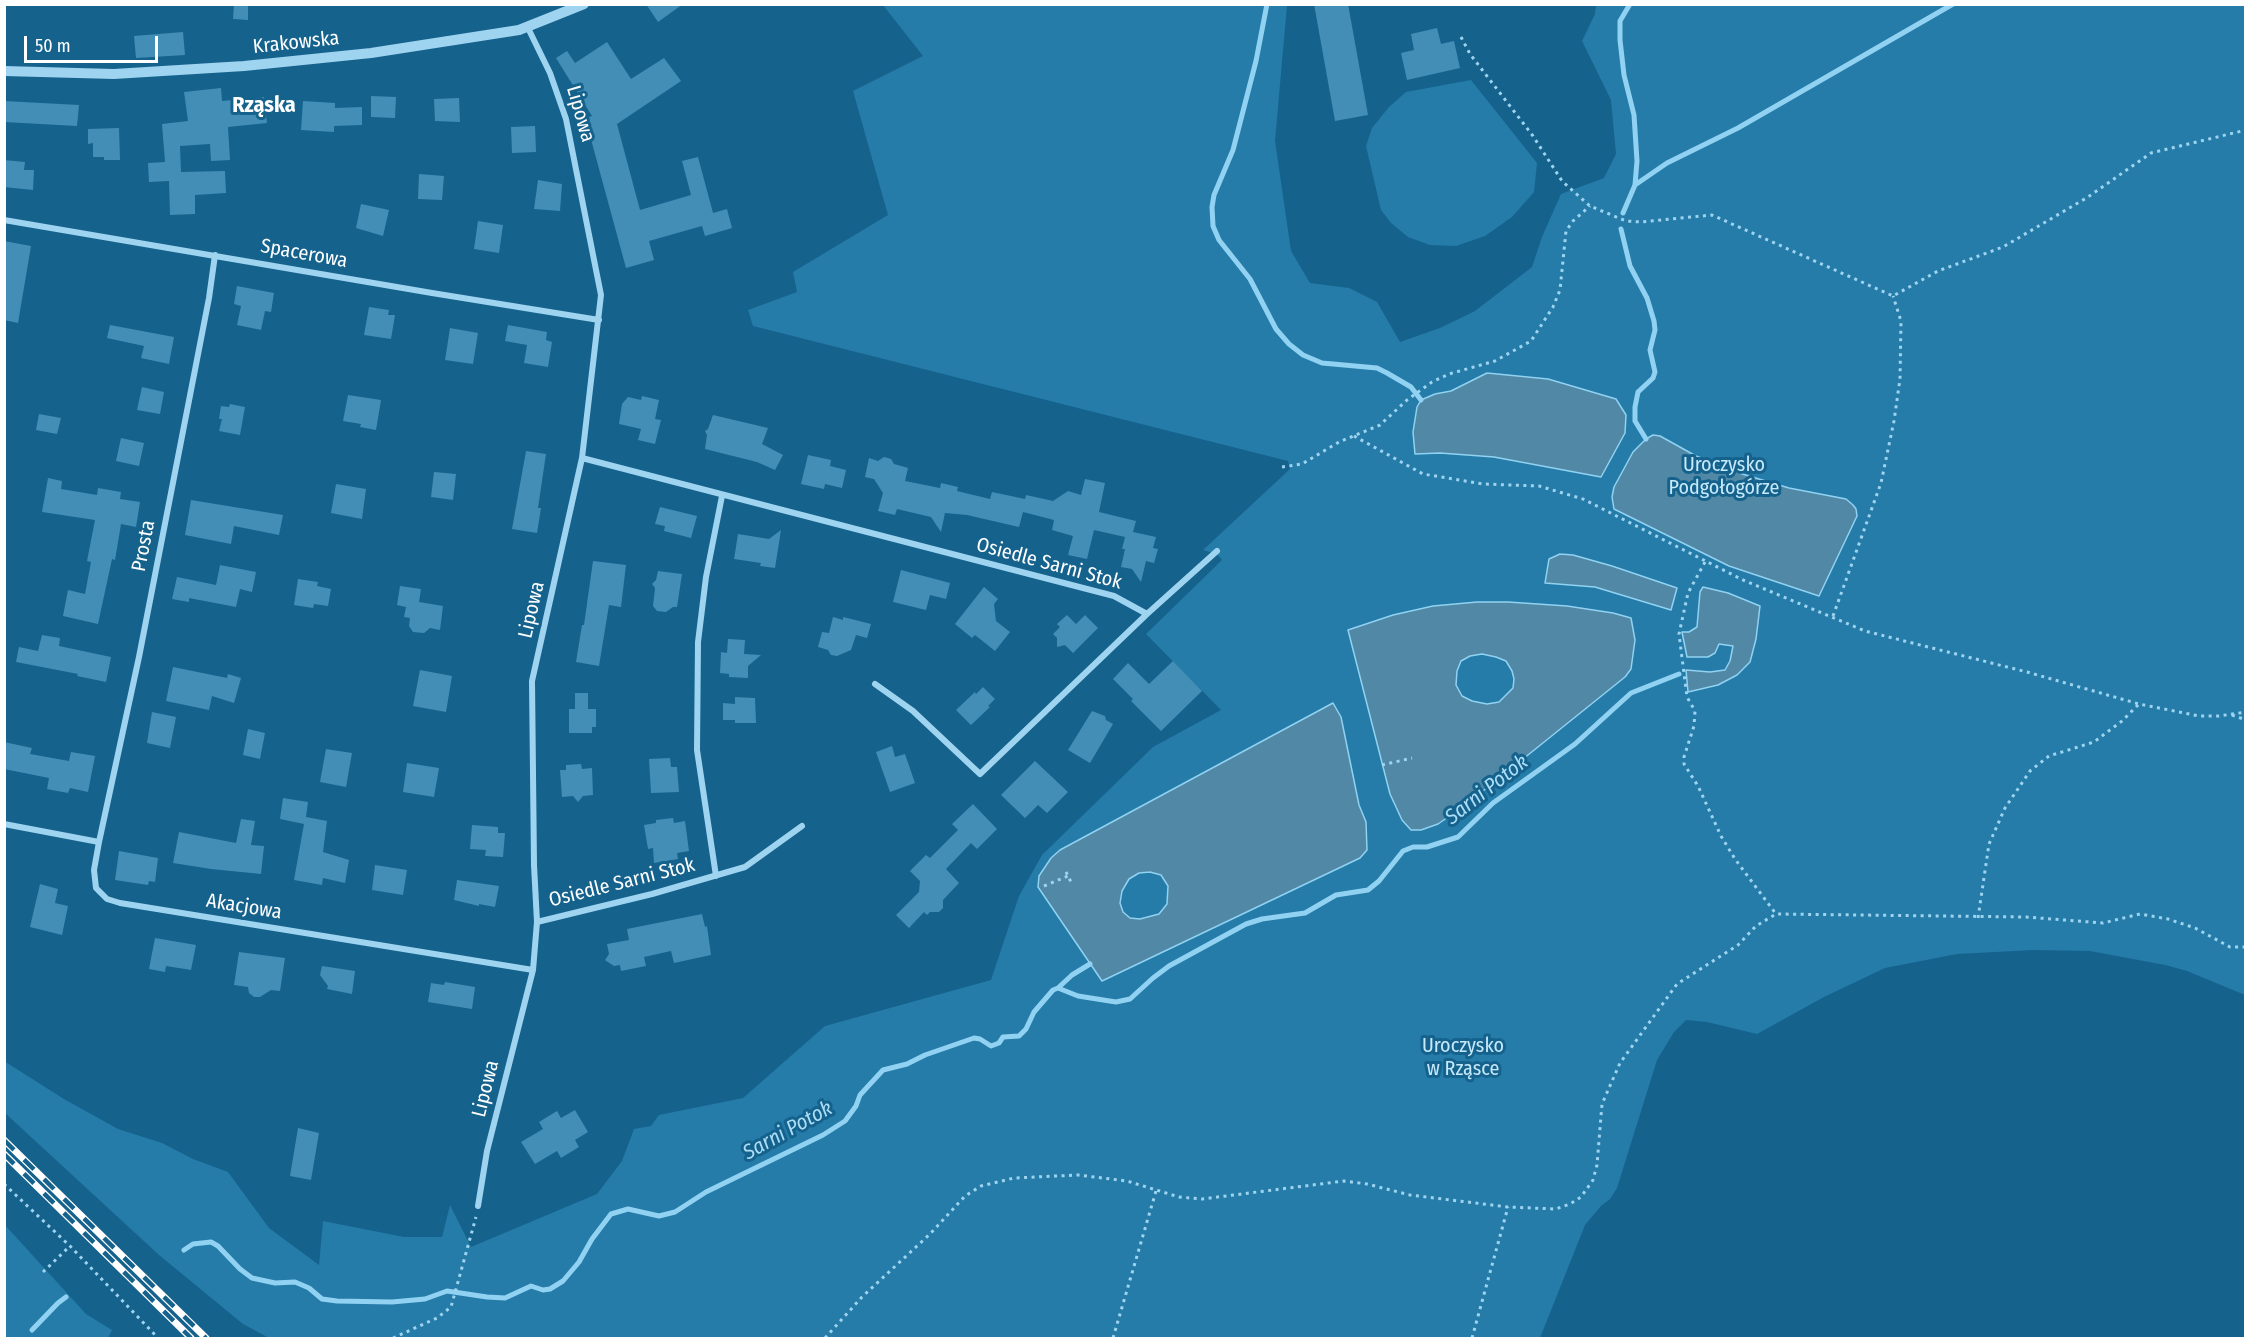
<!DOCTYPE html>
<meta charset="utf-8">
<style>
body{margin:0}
#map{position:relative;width:2250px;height:1343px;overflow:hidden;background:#15628d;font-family:"Fira Sans Condensed",sans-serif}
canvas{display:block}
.frame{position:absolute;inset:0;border:6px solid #fff;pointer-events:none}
.scale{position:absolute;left:24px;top:36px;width:134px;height:27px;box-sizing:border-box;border:3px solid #fff;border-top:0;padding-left:8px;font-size:18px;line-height:21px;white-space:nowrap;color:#fff;-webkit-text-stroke:4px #15628d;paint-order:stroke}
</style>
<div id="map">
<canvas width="2250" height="1343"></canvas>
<div class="frame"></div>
<div class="scale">50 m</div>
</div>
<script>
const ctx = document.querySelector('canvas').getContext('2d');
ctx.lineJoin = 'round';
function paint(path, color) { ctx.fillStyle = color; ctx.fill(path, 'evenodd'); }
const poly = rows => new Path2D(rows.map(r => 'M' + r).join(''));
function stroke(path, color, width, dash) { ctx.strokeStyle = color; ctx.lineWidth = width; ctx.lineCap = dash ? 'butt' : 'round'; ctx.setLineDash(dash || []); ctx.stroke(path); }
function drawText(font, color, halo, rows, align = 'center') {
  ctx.font = font + ' "Fira Sans Condensed",sans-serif'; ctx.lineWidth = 6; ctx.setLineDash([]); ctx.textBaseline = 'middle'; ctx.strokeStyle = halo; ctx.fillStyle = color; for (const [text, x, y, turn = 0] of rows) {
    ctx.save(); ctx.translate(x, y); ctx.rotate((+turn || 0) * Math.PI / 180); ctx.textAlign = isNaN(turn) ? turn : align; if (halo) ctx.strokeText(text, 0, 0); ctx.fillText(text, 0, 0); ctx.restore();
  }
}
paint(poly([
 [883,5,1287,5,1275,141,1291,251,1310,283,1349,288,1377,302,1400,342,1440,328,1475,311,1532,267,1542,237,1561,194,1604,178,1616,154,1611,100,1582,41,1595,14,1596,5,2245,5,2245,995,2187,971,2165,965,2090,951,2034,950,1957,954,1885,968,1824,997,1757,1034,1707,1022,1686,1020,1674,1032,1657,1060,1617,1188,1610,1199,1601,1206,1585,1225,1540,1338,269,1338,243,1324,159,1255,5,1113,4,1061,64,1099,118,1129,162,1143,193,1159,228,1172,269,1228,319,1265,323,1221,404,1237,442,1237,450,1205,471,1247,597,1194,622,1161,634,1129,651,1126,659,1115,743,1098,825,1026,991,980,1019,896,1042,855,1153,747,1221,710,1146,634,1222,560,1217,554,1203,550,1290,469,1288,461,753,326,748,310,797,292,793,272,888,215,853,91,923,56],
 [1471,80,1537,163,1534,192,1512,217,1485,236,1456,246,1430,245,1408,237,1391,223,1381,210,1366,146,1372,128,1389,107,1406,92],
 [5,1225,86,1314,112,1330,108,1338,5,1338]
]), '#257ca9');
const water = poly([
 [1487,373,1548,379,1616,399,1626,415,1625,433,1601,477,1494,457,1440,453,1415,454,1413,432,1417,407,1421,400,1435,394,1451,391,1487,373],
 [1653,435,1660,436,1696,456,1739,473,1789,488,1846,499,1853,505,1856,509,1857,516,1819,596,1729,566,1614,509,1612,497,1614,487,1633,452,1646,439,1653,435],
 [1560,554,1573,555,1612,566,1677,588,1671,610,1595,587,1545,583,1549,559,1560,554],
 [1703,587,1728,593,1760,606,1756,639,1750,662,1737,675,1718,685,1688,692,1686,670,1710,672,1725,670,1730,661,1733,646,1719,644,1715,653,1708,657,1687,657,1682,632,1689,632,1697,627,1700,592,1703,587],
 [1477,602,1508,602,1567,606,1613,613,1631,618,1635,640,1631,669,1625,677,1467,804,1438,824,1421,830,1411,830,1402,820,1390,794,1348,630,1393,615,1433,606,1477,602],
 [1482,654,1496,657,1506,661,1512,671,1514,679,1513,688,1499,702,1487,704,1472,701,1462,696,1456,685,1457,671,1461,661,1470,656,1482,654],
 [1333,703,1341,717,1359,805,1366,822,1367,850,1360,858,1102,981,1038,887,1039,876,1051,858,1060,850,1333,703],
 [1150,872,1161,875,1168,886,1167,904,1159,914,1140,919,1130,918,1123,912,1120,903,1122,891,1129,879,1139,873,1150,872]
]);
paint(water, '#5088a5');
stroke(water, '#91d2f2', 1.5);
stroke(poly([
 [1267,4,1256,61,1233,150,1214,195,1212,207,1213,226,1219,240,1250,279,1276,329,1289,344,1303,355,1322,363,1377,368,1387,373,1411,387,1421,400],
 [1635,185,1667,163,1738,128,1953,4],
 [1623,213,1635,185,1637,161,1634,115,1624,75,1620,40,1620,21,1630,4],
 [1621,229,1630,266,1647,298,1654,321,1655,330,1650,350,1655,372,1653,378,1638,392,1635,407,1635,421,1646,439],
 [1058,988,1072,975,1090,964],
 [184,1250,193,1244,211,1242,218,1246,240,1269,252,1278,275,1283,295,1282,309,1288,322,1299,337,1301,392,1302,425,1299,447,1291,487,1297,505,1298,531,1286,543,1290,550,1289,563,1281,579,1262,592,1239,611,1214,628,1209,659,1216,675,1212,706,1192,823,1135,845,1121,856,1106,860,1095,883,1070,907,1064,925,1055,974,1038,980,1039,991,1046,999,1043,1003,1037,1019,1036,1026,1029,1034,1012,1053,990,1058,988,1078,996,1116,1002,1130,999,1153,978,1169,966,1246,924,1262,919,1305,913,1336,895,1368,890,1379,881,1403,851,1413,847,1427,847,1458,837,1493,803,1575,744,1631,693,1679,674],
 [32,1330,58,1303,66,1297]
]), '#91d2f2', 5);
paint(poly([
 [234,4,248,4,248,20,233,19],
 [646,4,683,4,658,22],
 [1314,4,1348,4,1368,115,1335,121],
 [1437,28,1441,44,1454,41,1460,68,1407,80,1401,53,1414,50,1411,34],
 [183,32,185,55,136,58,134,36],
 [607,42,631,79,664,58,681,81,617,124,640,210,691,195,682,161,698,157,713,213,727,209,732,228,705,236,702,226,649,241,654,260,626,268,586,121,586,118,592,116,556,58,567,51,575,63],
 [221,88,222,101,264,97,267,123,228,127,230,160,211,161,210,144,180,146,181,172,225,171,226,193,195,195,195,214,170,215,169,181,149,182,148,163,165,162,162,124,188,121,184,92],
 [371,96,396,97,395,118,371,117],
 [459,98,460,122,435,121,434,99],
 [4,101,79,105,77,126,4,122],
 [303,101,335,103,335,108,362,107,362,125,334,126,334,132,301,130],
 [535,126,536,152,512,153,511,127],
 [119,128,120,160,104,160,104,157,93,157,93,143,88,144,88,129],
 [4,160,25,162,24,170,34,170,33,190,4,187],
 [419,174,444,176,442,200,418,199],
 [538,180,562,184,560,211,534,209],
 [361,204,389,210,383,236,356,228],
 [478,221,503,225,499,253,474,249],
 [4,241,31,246,18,323,4,320],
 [237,286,274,293,271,312,265,311,261,330,237,325,241,306,234,304],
 [369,307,389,310,388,315,395,315,391,339,364,335],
 [110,325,174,337,169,364,141,358,144,346,107,338],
 [508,325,547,332,546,340,552,342,548,367,524,363,527,345,505,341],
 [450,328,478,333,473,364,445,360],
 [142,387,164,392,160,414,137,410],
 [348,395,381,400,376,430,360,427,361,424,343,421],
 [642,396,659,400,655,419,661,420,655,444,638,440,641,429,619,424,622,404,628,397,641,400],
 [230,404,245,407,240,435,219,431,222,419,219,419,221,406,229,407],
 [39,414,61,418,57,434,36,430],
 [713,415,768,428,762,444,783,455,775,470,757,462,705,449,707,435,705,431,708,429],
 [121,438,144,443,139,466,116,461],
 [526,451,546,454,538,508,541,508,537,533,512,529],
 [808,455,831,460,830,466,846,470,842,488,825,484,824,489,801,484],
 [884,457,891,459,894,464,908,468,905,481,940,488,941,483,958,487,957,491,990,499,992,492,1025,499,1026,495,1053,501,1068,491,1081,495,1085,479,1105,483,1099,512,1136,521,1133,532,1156,537,1153,548,1158,549,1154,563,1146,561,1141,582,1132,569,1121,567,1125,549,1122,549,1125,537,1094,530,1087,559,1068,555,1073,536,1052,530,1054,520,1023,512,1019,527,967,515,945,513,941,532,931,517,897,509,895,515,878,511,883,493,874,479,865,477,869,458,878,461],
 [434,472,456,474,453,500,431,497],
 [48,478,62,481,61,489,97,495,98,488,121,492,120,499,140,502,136,527,121,524,115,560,112,559,98,624,63,616,68,590,85,594,91,562,87,561,95,520,42,512],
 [336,484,366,489,362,519,331,513],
 [191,500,283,515,279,535,234,526,231,544,185,535],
 [660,507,697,516,691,538,664,531,665,526,655,524],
 [781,530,775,568,760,566,761,563,734,559,738,534,769,539],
 [593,561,626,565,621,607,609,605,599,666,576,662,582,625,584,625],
 [220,565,256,572,252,592,240,589,236,607,189,598,189,602,172,599,177,577,216,585],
 [901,570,950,583,946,599,930,595,926,610,893,602],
 [658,571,682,574,677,607,673,607,666,612,657,611,653,606,655,588,652,584,656,580],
 [298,579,318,582,317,586,331,589,328,606,314,604,313,608,294,605],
 [400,586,421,589,419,602,443,606,440,630,430,628,424,633,413,632,409,626,410,618,404,617,406,607,397,605],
 [984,587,998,599,994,604,996,621,1010,632,995,651,975,635,972,638,955,624],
 [1067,615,1076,624,1085,615,1098,628,1073,653,1065,645,1057,647,1057,638,1053,634,1060,627,1057,624],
 [833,617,843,620,843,617,871,624,867,638,856,635,851,650,837,656,831,655,828,650,818,647,822,632,829,633],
 [42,635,60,638,59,646,111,657,106,682,77,676,78,674,16,662,19,647,38,651],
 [728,639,745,640,744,654,761,655,748,666,748,678,729,677,729,674,720,673,721,652,727,653],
 [1173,661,1202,691,1161,731,1131,701,1133,699,1113,679,1128,663,1149,684],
 [173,667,227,678,228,674,241,678,234,703,212,696,209,710,166,701],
 [420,670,452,676,446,712,413,706],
 [983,687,995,699,988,706,990,707,971,725,956,710,975,692,976,694],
 [575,693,588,693,588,709,596,709,596,727,592,727,592,733,569,733,569,709,575,709],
 [735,697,755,698,756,723,735,723,735,720,723,720,723,703,735,704],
 [1092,711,1105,716,1106,720,1113,724,1090,763,1068,750],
 [152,712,176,717,170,748,147,743],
 [248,729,265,733,260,759,243,755],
 [4,742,32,748,30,754,69,761,71,752,95,756,88,792,70,788,68,793,47,789,49,778,4,769],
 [892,746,895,757,905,754,915,783,890,792,876,752],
 [326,749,352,753,346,787,320,782],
 [670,758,671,767,677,767,679,792,651,793,649,759],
 [1035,761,1068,792,1047,813,1038,805,1025,818,1001,795],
 [407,763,439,768,434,797,403,792],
 [581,764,582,769,592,768,593,795,583,796,578,802,573,796,562,797,560,770,566,770,566,765],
 [283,798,308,802,306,817,327,821,323,852,349,860,345,883,323,878,322,885,294,880,304,824,280,819],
 [973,804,997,829,977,849,971,843,946,869,959,883,943,900,943,908,939,912,930,912,927,915,924,912,909,928,896,915,919,892,920,881,910,871,926,855,930,858,958,830,952,824],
 [673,818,674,823,685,821,689,851,677,853,678,859,654,863,653,848,648,849,644,825,656,823,656,820],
 [241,819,255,821,251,845,264,846,261,874,211,869,173,863,179,832,236,843],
 [472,825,498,827,498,833,505,833,503,857,485,856,486,850,470,849],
 [119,851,158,858,155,882,149,881,148,885,115,880],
 [375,865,407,870,403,895,372,890],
 [457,880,499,886,495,907,479,904,479,906,454,900],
 [40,884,58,889,55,903,68,906,62,935,30,927],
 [702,914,705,927,707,926,711,955,674,963,671,951,644,957,646,966,621,971,620,965,614,966,605,960,609,954,607,944,629,940,627,929],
 [155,938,196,945,191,970,166,966,165,972,149,969],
 [239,952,285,958,280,991,271,990,260,997,254,997,249,993,248,987,234,985],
 [322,966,355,971,352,994,327,989,328,986,320,975],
 [445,982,475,987,472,1009,428,1002,431,983,444,985],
 [575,1110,588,1132,575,1140,579,1147,561,1158,557,1151,535,1164,521,1142,543,1129,539,1122,557,1111,561,1118],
 [298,1128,319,1133,311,1180,290,1176]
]), '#428eb7');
stroke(poly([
 [1461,37,1470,54,1533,136,1562,181,1590,206,1626,221,1641,222,1712,215,1893,296,1938,271,2003,247,2088,197,2151,153,2246,130],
 [1354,436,1423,474,1483,484,1539,486,1583,499,1743,580,1865,631,2027,672,2139,704,2199,716,2219,716,2246,712],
 [1282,467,1302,464,1339,442,1380,425,1407,400,1432,382,1449,374,1495,361,1531,341,1553,307,1560,290,1566,231,1573,221,1590,206],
 [1705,562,1688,593,1679,634,1687,697,1695,711,1694,726,1684,757,1684,764,1698,786,1721,836,1735,859,1776,914],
 [1833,616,1881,483,1894,421,1900,379,1901,321,1893,296],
 [2232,715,2246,720],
 [1382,765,1412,758],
 [1066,872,1072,884],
 [1044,886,1068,876],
 [1978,918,1989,844,2005,808,2030,771,2049,756,2094,742,2122,721,2139,704],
 [4,1184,70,1246,158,1338],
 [43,1272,70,1246],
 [393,1338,437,1318,451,1307,476,1217],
 [825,1338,862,1297,930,1234,965,1196,981,1186,1014,1178,1078,1175,1127,1181,1179,1197,1202,1199,1344,1181,1367,1184,1410,1195,1508,1207,1556,1209,1570,1204,1581,1197,1593,1180,1597,1165,1602,1104,1620,1063,1677,984,1738,945,1756,926,1776,914,2026,917,2103,923,2140,914,2168,919,2195,928,2230,947,2246,947],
 [1113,1338,1156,1191],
 [1472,1338,1508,1207]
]), '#9fd4f0', 3, [3, 4.5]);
stroke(poly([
 [4,220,432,293,599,320],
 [582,458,1114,596,1147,614,980,774,913,711,875,684],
 [1147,614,1217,551],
 [4,824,99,842,94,870,96,888,107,899,120,903,533,970],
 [99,842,139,657,209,298,215,255],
 [716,876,697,750,698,642,706,577,722,496],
 [537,922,652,894,745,867,802,826],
 [478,1206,487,1151,533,970,537,922,534,865,532,681,582,458,601,295,566,119,550,73,528,28]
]), '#9fd4f0', 6);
stroke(poly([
 [4,71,114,74,244,66,371,53,519,30,584,4]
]), '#9fd4f0', 10);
const rail = poly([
 [4,1140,206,1338],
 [4,1154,191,1338]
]);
stroke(rail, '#fff', 7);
stroke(rail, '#15628d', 4.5, [14]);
drawText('20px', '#fff', '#15628d', [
 ["Krakowska",296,43,-6],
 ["Lipowa",580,114,74],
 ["Spacerowa",304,254,10],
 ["Prosta",144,546,-79],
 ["Osiedle Sarni Stok",1049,564,15],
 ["Lipowa",532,610,-77],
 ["Osiedle Sarni Stok",622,883,-14],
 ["Akacjowa",244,907,9],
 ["Lipowa",486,1089,-76]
]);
drawText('20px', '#c6e9fb', '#15628d', [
 ["Uroczysko",1724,465],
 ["Podgołogórze",1724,488],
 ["Uroczysko",1463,1046],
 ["w Rząsce",1463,1069]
]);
drawText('italic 21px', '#abddf7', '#15628d', [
 ["Sarni Potok",1487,790,-38],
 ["Sarni Potok",788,1131,-29]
]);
drawText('bold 22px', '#fff', '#15628d', [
 ["Rząska",264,106]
]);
</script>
